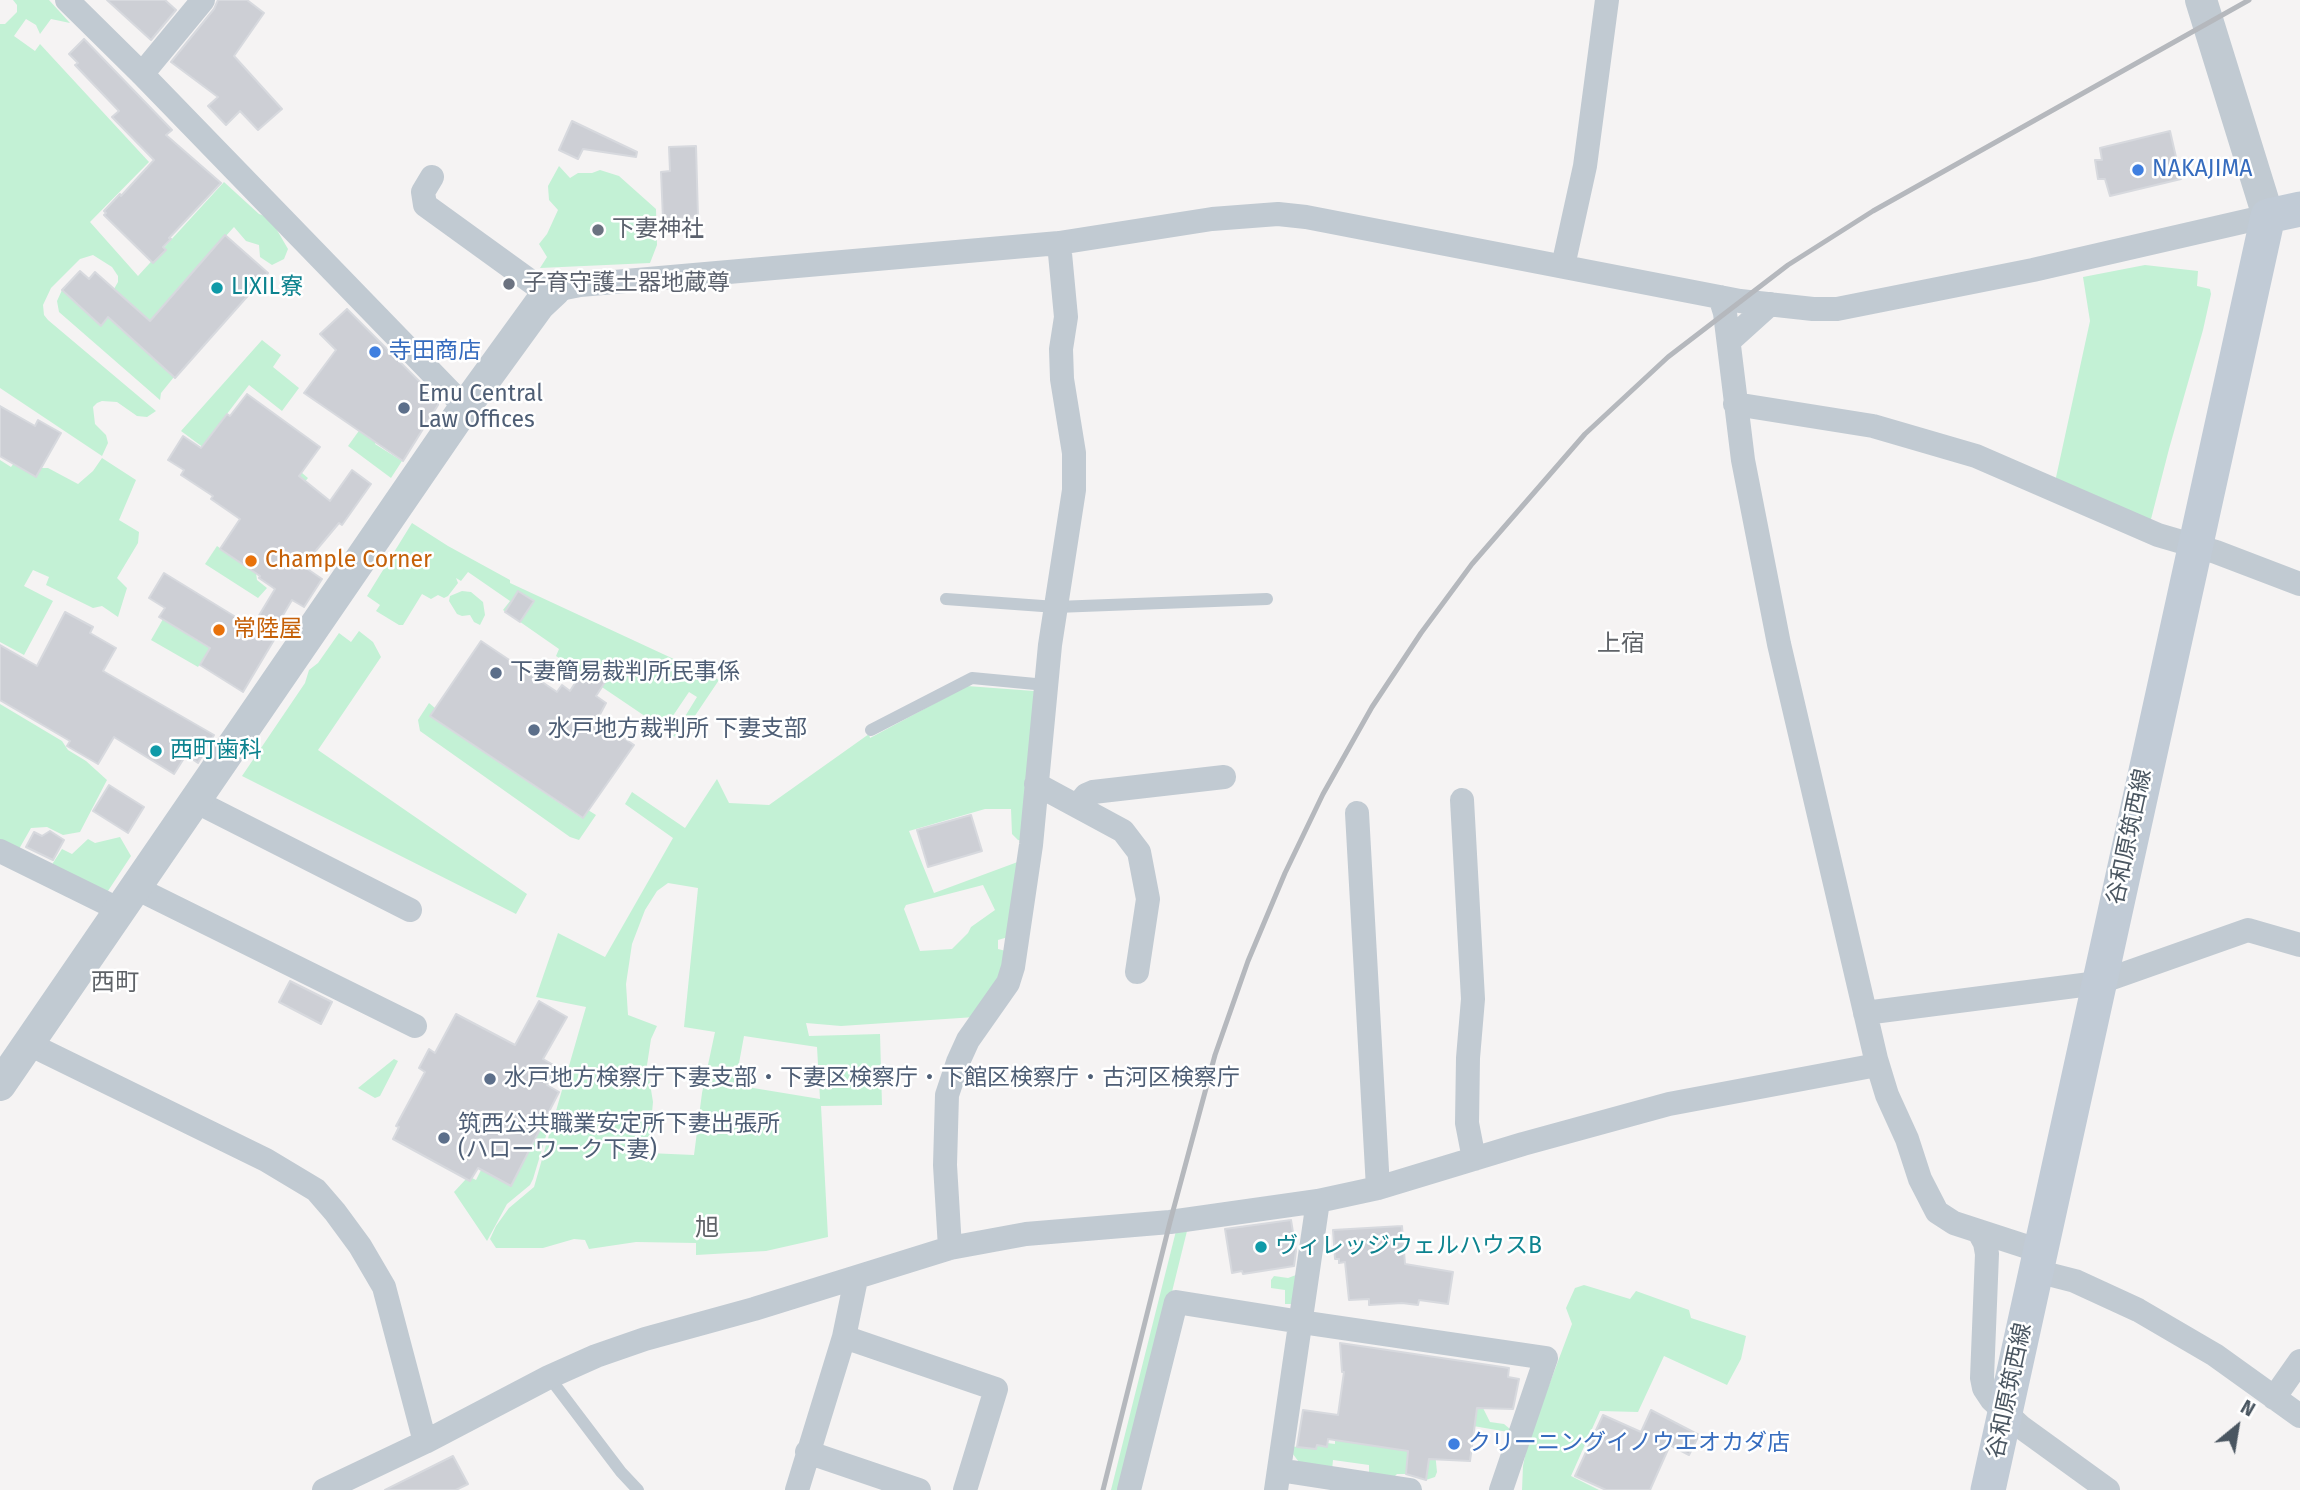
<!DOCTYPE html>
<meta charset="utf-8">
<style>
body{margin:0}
#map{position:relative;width:2300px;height:1490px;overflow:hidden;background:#f5f3f3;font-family:"Fira Sans",sans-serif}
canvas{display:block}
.north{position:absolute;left:2202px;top:1392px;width:70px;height:70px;-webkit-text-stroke:5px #fff;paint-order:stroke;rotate:30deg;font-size:19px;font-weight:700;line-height:28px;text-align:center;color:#4a5661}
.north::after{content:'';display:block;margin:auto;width:24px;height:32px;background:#4a5661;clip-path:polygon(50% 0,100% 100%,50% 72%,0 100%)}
</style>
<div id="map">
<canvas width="2300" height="1490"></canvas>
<div class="north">N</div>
</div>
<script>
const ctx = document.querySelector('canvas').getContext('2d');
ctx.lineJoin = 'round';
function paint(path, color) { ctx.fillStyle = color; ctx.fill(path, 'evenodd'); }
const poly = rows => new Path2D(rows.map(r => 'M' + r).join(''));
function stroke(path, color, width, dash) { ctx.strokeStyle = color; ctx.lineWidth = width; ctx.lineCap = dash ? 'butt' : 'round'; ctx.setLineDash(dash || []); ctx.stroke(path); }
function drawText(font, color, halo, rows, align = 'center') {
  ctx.font = font + ' "Fira Sans","Noto Sans JP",sans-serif'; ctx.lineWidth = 5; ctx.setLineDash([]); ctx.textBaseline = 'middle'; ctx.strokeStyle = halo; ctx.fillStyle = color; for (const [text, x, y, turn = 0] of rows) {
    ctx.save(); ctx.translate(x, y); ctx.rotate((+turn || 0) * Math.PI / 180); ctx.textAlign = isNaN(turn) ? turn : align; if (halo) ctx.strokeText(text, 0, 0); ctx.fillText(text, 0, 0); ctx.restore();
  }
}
paint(poly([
 [13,0,49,0,70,23,51,19,40,34,36,25,26,19,14,36,35,51,40,44,149,162,90,222,138,276,224,182,259,214,270,218,288,249,284,259,272,265,260,257,259,245,246,241,234,227,166,302,165,335,114,289,118,282,118,276,112,267,93,255,80,259,51,288,43,305,44,315,48,320,156,411,147,417,137,416,117,402,102,401,97,403,93,407,95,424,106,435,108,443,102,456,0,388,0,24,5,24,17,12,17,5],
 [559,166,570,178,578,173,592,173,600,170,619,176,656,209,657,245,650,263,540,268,547,257,539,244,547,234,558,210,549,200,548,186],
 [2145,265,2198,271,2197,286,2210,289,2211,294,2203,330,2169,449,2150,523,2055,482,2090,321,2083,277],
 [62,290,100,325,108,317,174,377,161,393,160,400,59,312,57,301],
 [262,340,281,355,273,367,299,388,282,411,249,385,217,427,283,457,308,478,284,507,181,431],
 [371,414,388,424,375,444,402,461,391,478,348,446],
 [20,455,41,468,48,468,78,484,93,471,102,458,136,480,119,520,139,532,138,543,117,578,127,588,118,617,102,606,93,608,46,585,49,577,33,570,24,586,53,601,24,655,0,642,0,460,11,467],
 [412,523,448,546,510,580,510,583,719,680,680,738,673,736,697,697,689,692,664,729,556,656,559,649,503,610,510,601,468,572,461,581,456,578,458,583,448,596,444,598,438,595,431,599,422,594,403,625,399,625,376,611,380,605,367,596],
 [217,546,256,573,257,580,267,588,258,598,205,564],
 [462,591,471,592,483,602,485,615,480,625,474,622,470,615,462,616,457,614,449,601,450,596],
 [163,619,210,648,198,667,151,640],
 [359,631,373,642,381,657,318,750,527,894,516,914,242,776,305,683,309,670,318,663,339,633,351,642],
 [967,686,1034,691,1027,842,1018,840,1012,834,1011,809,985,809,909,831,934,893,1023,860,1008,937,998,940,998,949,1006,951,1008,965,975,1017,841,1026,806,1023,809,1036,880,1034,882,1105,821,1106,828,1237,766,1251,696,1255,696,1243,636,1242,589,1249,585,1240,574,1239,543,1248,496,1248,490,1239,496,1226,509,1208,534,1187,586,1007,536,997,558,933,605,957,673,838,625,804,632,792,685,828,717,779,729,803,769,805,869,734,870,738],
 [668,883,698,888,684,1027,715,1032,702,1093,694,1155,648,1153,653,1102,647,1065,651,1039,657,1026,628,1015,626,984,632,944,645,910,657,891],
 [983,885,995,910,971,927,968,933,952,949,920,951,904,909,906,905],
 [744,1036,817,1047,820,1099,735,1085],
 [429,703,435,708,430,716,582,818,588,810,596,815,581,837,579,840,570,837,420,731,418,720],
 [0,704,62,741,68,750,86,761,107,780,80,832,63,835,47,827,31,828,19,849,0,844],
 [120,837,131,856,106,894,51,866,62,849,72,854,88,839,95,843],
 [394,1059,398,1061,380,1096,375,1098,358,1088],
 [544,1120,549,1126,533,1179,530,1185,507,1204,487,1241,454,1192,466,1179,470,1181,472,1178,476,1180,482,1168,511,1185,524,1161,502,1150],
 [1176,1231,1187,1231,1123,1490,1111,1490],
 [1296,1275,1296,1304,1285,1304,1285,1290,1271,1288,1271,1280,1274,1276,1288,1278],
 [1584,1285,1630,1299,1636,1291,1689,1310,1691,1318,1746,1336,1741,1359,1727,1385,1664,1356,1638,1412,1600,1411,1571,1476,1599,1490,1522,1490,1523,1466,1528,1441,1572,1324,1566,1308,1575,1288],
 [1453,1405,1483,1408,1490,1422,1504,1424,1510,1429,1508,1432,1450,1422],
 [1335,1440,1429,1454,1435,1452,1437,1472,1435,1477,1426,1480,1406,1474,1397,1474,1393,1478,1369,1473,1369,1465,1333,1460,1332,1470,1302,1466,1289,1449,1289,1446,1316,1449,1317,1445,1326,1447,1327,1443,1335,1444]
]), '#c3f1d5');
const building = poly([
 [107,0,165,0,176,10,151,40,107,0],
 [218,0,247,0,264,13,234,56,282,109,258,130,240,111,226,125,208,106,218,97,171,62,214,9,218,0],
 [84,39,172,130,166,135,221,183,169,238,171,239,163,247,166,250,153,263,104,215,106,213,104,211,120,194,121,196,154,160,112,117,119,111,75,65,78,63,69,54,84,39],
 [572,121,637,152,636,157,583,149,578,159,559,150,572,121],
 [2170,131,2181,179,2110,196,2105,179,2098,179,2095,160,2102,160,2100,148,2170,131],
 [696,146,698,218,663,219,661,172,670,171,669,147,696,146],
 [225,235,268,273,175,378,108,317,101,326,62,290,80,271,89,279,95,272,150,321,225,235],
 [347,309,438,400,438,405,403,461,304,393,336,350,320,334,347,309],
 [247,394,320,447,299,476,330,501,352,470,371,484,342,525,339,523,303,566,322,579,304,607,292,600,270,637,274,640,243,692,200,665,210,648,159,617,165,608,149,598,164,573,252,627,275,589,259,578,260,576,220,549,240,519,211,499,213,496,181,475,184,470,168,460,183,436,201,448,227,414,230,416,247,394],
 [0,406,35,426,38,420,61,433,36,477,0,456,0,406],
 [518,591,534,601,520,622,505,612,518,591],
 [65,612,93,627,90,633,116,648,103,671,214,735,198,763,186,755,174,774,114,737,98,764,67,746,70,741,0,700,0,645,37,666,65,612],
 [481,641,557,692,562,685,570,691,588,663,609,676,596,696,606,703,597,720,634,745,583,818,430,716,481,641],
 [109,785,144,807,128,833,93,811,109,785],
 [971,815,982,851,928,867,917,830,971,815],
 [50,831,64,840,53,860,26,847,34,832,42,836,50,831],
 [290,981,332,1002,321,1024,279,1002,290,981],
 [539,1001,567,1017,543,1059,557,1067,547,1085,559,1092,511,1186,478,1168,470,1181,393,1139,399,1127,396,1126,425,1072,419,1068,429,1049,435,1053,456,1014,515,1045,539,1001],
 [1291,1220,1296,1251,1294,1266,1243,1274,1242,1271,1232,1273,1225,1229,1291,1220],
 [1402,1226,1405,1264,1453,1272,1448,1304,1419,1300,1418,1305,1402,1303,1369,1305,1369,1299,1349,1300,1345,1262,1339,1263,1339,1259,1335,1259,1333,1230,1402,1226],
 [1340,1343,1509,1368,1508,1377,1519,1379,1513,1409,1477,1408,1470,1461,1429,1459,1426,1480,1406,1474,1408,1451,1328,1439,1327,1447,1317,1445,1316,1449,1297,1447,1303,1410,1338,1415,1344,1372,1342,1372,1340,1343],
 [1651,1410,1699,1435,1689,1455,1670,1445,1650,1490,1606,1490,1575,1476,1603,1415,1641,1432,1651,1410],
 [453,1456,468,1484,456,1490,385,1490,453,1456]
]);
paint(building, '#cdcfd5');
stroke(building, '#d7d9de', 2);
stroke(poly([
 [946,599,1056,607,1267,599],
 [871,730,972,678,1046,685],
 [549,1377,621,1472,638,1490]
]), '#c1cad2', 12);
stroke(poly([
 [67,0,142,74,465,407],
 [142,74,203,0],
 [432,177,423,192,425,205,548,294],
 [1563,266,1585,166,1607,0],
 [555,290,580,285,1059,243,1212,219,1278,214,1306,217,1740,301,1813,309,1837,309,2033,270,2268,216],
 [1720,297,1725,313,1743,460,1779,644,1876,1059,1887,1095,1907,1139,1920,1179,1937,1212,1954,1223,2040,1251],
 [1729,341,1770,304],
 [1735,404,1873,426,1976,456,2158,535,2216,552,2300,584],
 [1036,784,1123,831,1139,852,1148,899,1137,972],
 [1462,800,1473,999,1468,1058,1467,1123,1474,1159],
 [195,801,410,910],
 [1077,806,1086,795,1093,792,1224,777],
 [1357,813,1378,1188],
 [0,851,120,910],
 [136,888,415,1026],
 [1865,1013,2098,983,2248,930,2300,945],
 [29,1044,266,1160,316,1190,335,1212,360,1246,384,1287,425,1442],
 [1979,1232,1985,1243,1987,1254,1982,1378,1984,1388,1992,1400,2021,1427,2108,1490],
 [950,1248,945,1165,947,1095,958,1062,968,1040,1008,983,1013,967,1031,845,1050,645,1074,490,1074,453,1062,379,1061,349,1066,317,1059,243],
 [2036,1271,2075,1281,2138,1310,2215,1355,2300,1416],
 [844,1337,996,1389,965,1490],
 [2274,1398,2300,1361],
 [807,1452,919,1490],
 [1279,1470,1410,1490],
 [324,1490,425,1442,549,1377,596,1356,645,1339,754,1309,950,1248,1026,1234,1170,1222,1318,1201,1378,1188,1523,1144,1669,1104,1877,1065],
 [797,1490,844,1337,856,1279],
 [1129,1490,1176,1302,1301,1322,1546,1358,1501,1490],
 [1276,1490,1318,1201]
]), '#c1cad2', 24);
stroke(poly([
 [2201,0,2268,216],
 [0,1085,465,407,539,305,555,290]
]), '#c1cad2', 32);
stroke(poly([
 [1988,1490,2268,216,2300,209]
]), '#c1cbd6', 35);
stroke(poly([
 [1103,1490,1170,1222,1215,1055,1248,961,1285,873,1323,794,1372,707,1421,633,1472,564,1585,434,1668,357,1788,265,1873,211,2249,0]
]), '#b5b8bd', 5);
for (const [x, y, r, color] of [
 [2138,170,7,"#3f7fe0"],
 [598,230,7,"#6b7280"],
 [509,284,7,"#6b7280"],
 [217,288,7,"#0f9aa8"],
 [375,352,7,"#3f7fe0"],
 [404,408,7,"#5c6f8a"],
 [251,561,7,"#e8710a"],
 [219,630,7,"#e8710a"],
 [496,673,7,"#5c6f8a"],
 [534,730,7,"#5c6f8a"],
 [156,751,7,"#0f9aa8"],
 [490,1079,7,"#5c6f8a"],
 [444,1138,7,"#5c6f8a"],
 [1261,1247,7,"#0f9aa8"],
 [1454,1444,7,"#3f7fe0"]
]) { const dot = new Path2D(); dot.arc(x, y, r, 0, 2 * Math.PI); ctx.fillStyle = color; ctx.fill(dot); stroke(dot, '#fff', 2.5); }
drawText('23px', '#366cbe', '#fff', [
 ["NAKAJIMA",2152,170],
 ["寺田商店",389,352],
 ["クリーニングイノウエオカダ店",1468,1444]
], 'left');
drawText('23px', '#5b616d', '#fff', [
 ["下妻神社",612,230],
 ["子育守護土器地蔵尊",523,284]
], 'left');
drawText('23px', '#0d838f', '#fff', [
 ["LIXIL寮",231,288],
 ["西町歯科",170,751],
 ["ヴィレッジウェルハウスB",1275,1247]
], 'left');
drawText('23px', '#4e5e75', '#fff', [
 ["Emu Central",418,395],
 ["Law Offices",418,421],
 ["下妻簡易裁判所民事係",510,673],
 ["水戸地方裁判所 下妻支部",548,730],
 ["水戸地方検察庁下妻支部・下妻区検察庁・下館区検察庁・古河区検察庁",504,1079],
 ["筑西公共職業安定所下妻出張所",458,1125],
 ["(ハローワーク下妻)",458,1151]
], 'left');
drawText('23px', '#c56008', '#fff', [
 ["Chample Corner",265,561],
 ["常陸屋",233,630]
], 'left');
drawText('23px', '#4a5661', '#fff', [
 ["谷和原筑西線",2130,837,-78],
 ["谷和原筑西線",2010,1391,-78]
]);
drawText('24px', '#5f6368', '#fff', [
 ["上宿",1621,644],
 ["西町",115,983],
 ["旭",707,1228]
]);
</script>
